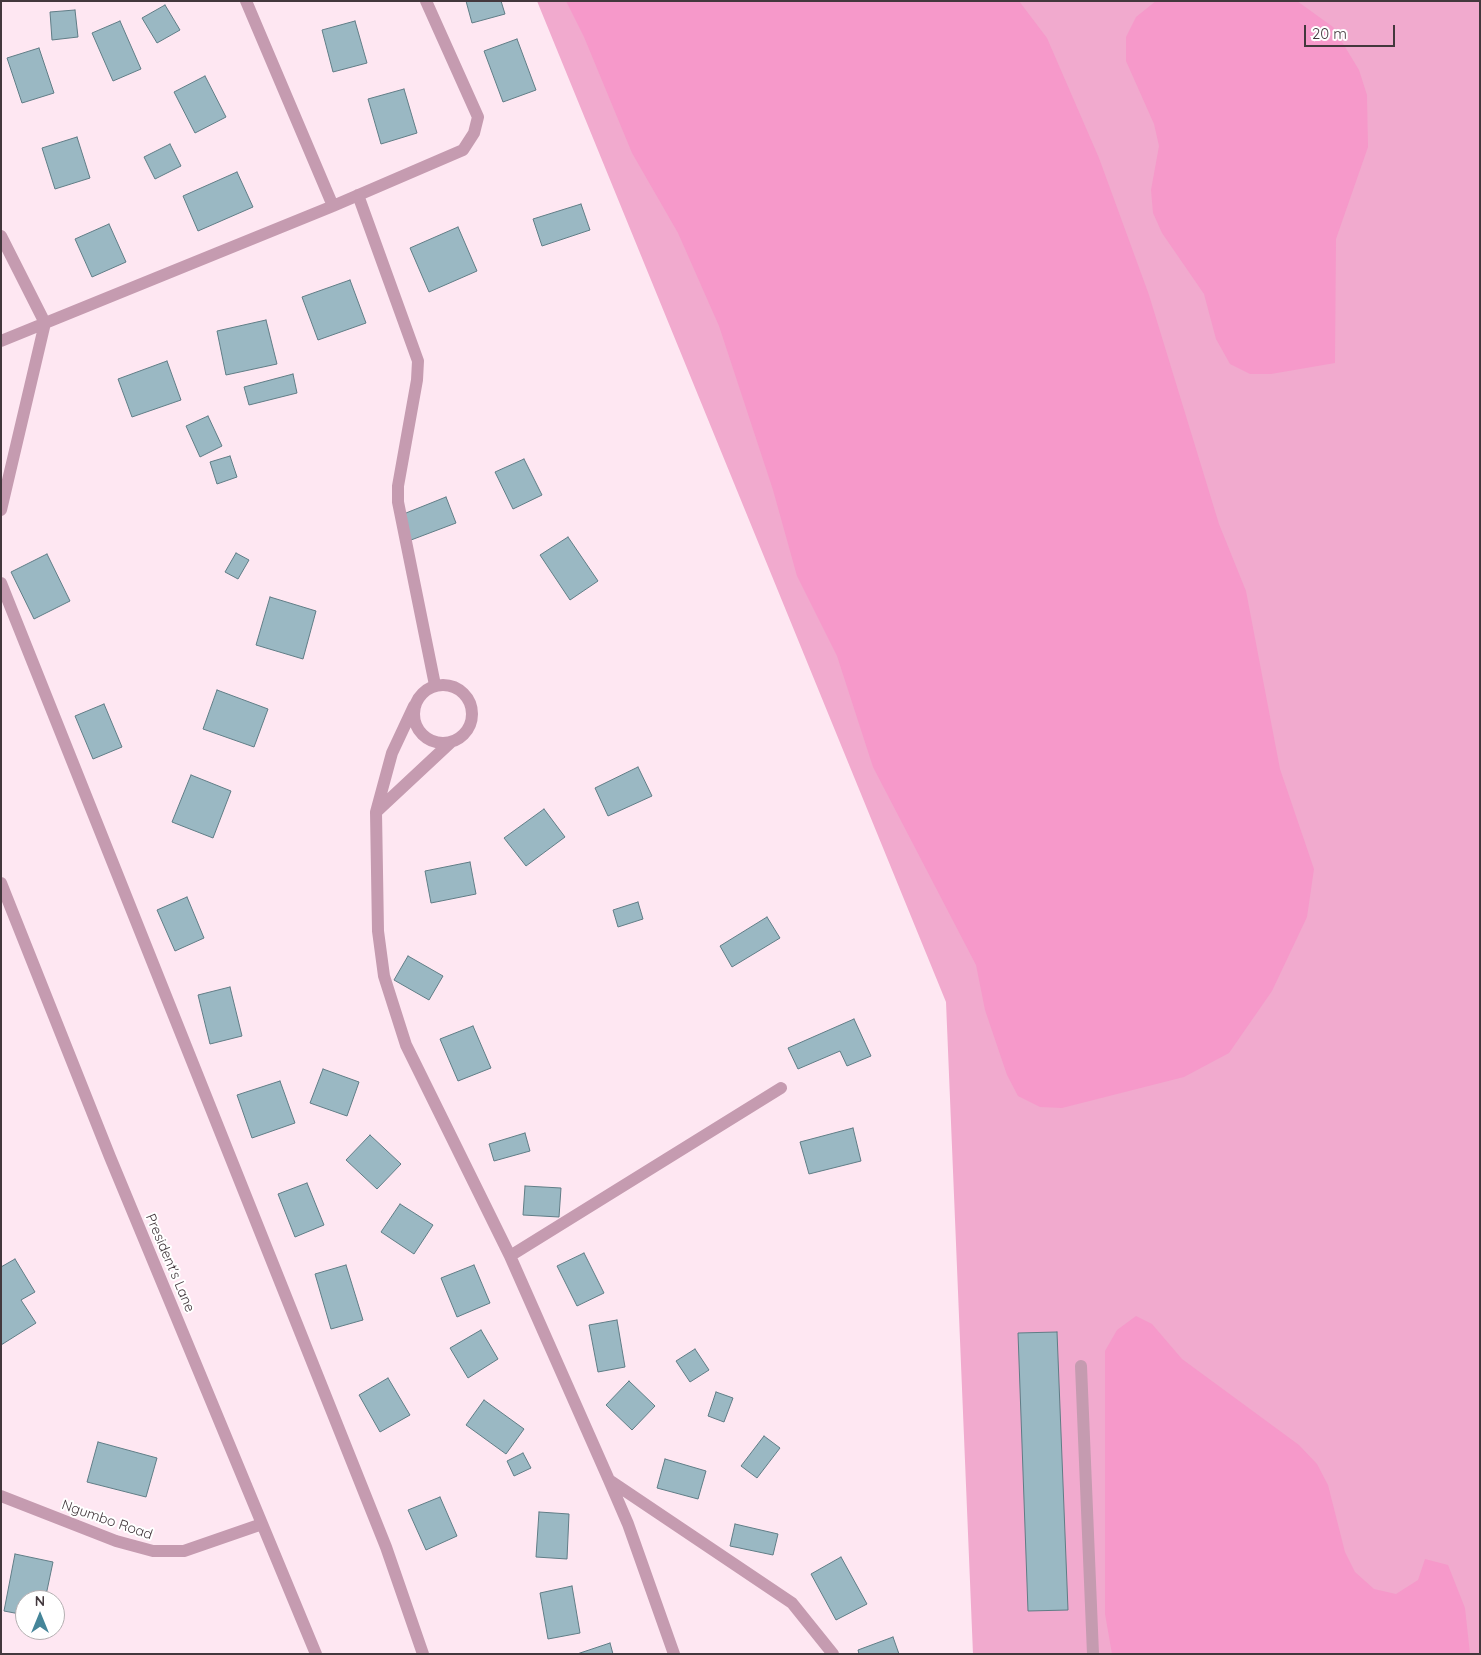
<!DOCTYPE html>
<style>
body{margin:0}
#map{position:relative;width:1481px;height:1655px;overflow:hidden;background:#fee7f2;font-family:Quicksand,sans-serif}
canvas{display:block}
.frame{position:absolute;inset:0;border:2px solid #43383d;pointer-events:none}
.north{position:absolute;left:15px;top:1590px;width:50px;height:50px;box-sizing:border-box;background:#fff;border:1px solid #b4afb1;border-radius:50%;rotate:0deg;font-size:14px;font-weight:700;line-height:20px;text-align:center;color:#43383d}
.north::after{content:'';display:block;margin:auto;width:18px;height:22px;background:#458599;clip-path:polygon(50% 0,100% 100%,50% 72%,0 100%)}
.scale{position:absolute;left:1304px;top:25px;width:91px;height:22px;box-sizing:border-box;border:2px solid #43383d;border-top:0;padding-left:6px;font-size:15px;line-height:18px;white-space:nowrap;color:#43383d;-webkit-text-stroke:4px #fff;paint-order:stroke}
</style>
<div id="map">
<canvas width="1481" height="1655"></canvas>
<div class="frame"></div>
<div class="north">N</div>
<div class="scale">20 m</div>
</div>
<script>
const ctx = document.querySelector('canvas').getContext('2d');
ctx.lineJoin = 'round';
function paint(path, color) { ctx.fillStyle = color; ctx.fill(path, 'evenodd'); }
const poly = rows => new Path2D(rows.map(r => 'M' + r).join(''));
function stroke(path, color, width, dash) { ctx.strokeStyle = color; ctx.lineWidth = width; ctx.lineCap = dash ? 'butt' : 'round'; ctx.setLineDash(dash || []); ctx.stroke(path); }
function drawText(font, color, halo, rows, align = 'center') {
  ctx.font = font + ' Quicksand,sans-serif'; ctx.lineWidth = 4; ctx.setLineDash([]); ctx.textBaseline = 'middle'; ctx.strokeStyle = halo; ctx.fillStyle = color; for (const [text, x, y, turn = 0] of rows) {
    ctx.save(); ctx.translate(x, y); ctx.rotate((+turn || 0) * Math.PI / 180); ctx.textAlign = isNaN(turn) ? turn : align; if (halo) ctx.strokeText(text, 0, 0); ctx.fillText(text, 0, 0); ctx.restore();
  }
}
paint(poly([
 [537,1,1480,1,1480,1654,973,1654,946,1002]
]), '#f1aace');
paint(poly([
 [566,1,1019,1,1047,38,1099,158,1149,295,1219,524,1246,591,1280,769,1314,869,1307,917,1272,991,1229,1053,1184,1077,1062,1108,1040,1107,1018,1096,1007,1075,985,1010,976,965,873,767,837,656,797,576,773,490,719,326,678,233,632,153,584,37],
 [1156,1,1297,1,1333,27,1359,70,1367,95,1368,147,1336,239,1335,363,1271,374,1250,374,1230,364,1216,339,1204,294,1162,233,1153,213,1151,190,1159,146,1154,124,1126,61,1126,37,1136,17],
 [1136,1316,1152,1324,1182,1359,1299,1445,1317,1464,1328,1485,1345,1552,1355,1572,1374,1589,1396,1594,1418,1580,1425,1559,1448,1565,1465,1608,1470,1654,1112,1654,1105,1614,1105,1351,1117,1330]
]), '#f699ca');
const building = poly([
 [466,1,501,1,505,14,472,23,466,1],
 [165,5,180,30,157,43,142,18,165,5],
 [75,10,78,37,52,40,50,12,75,10],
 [120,21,141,69,113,81,92,33,120,21],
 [355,21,367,63,333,72,322,30,355,21],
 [517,39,536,90,503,102,484,51,517,39],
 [39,48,54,93,22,103,7,58,39,48],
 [205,76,226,117,195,133,174,92,205,76],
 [404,89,417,133,381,144,368,99,404,89],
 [77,137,90,178,55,189,42,148,77,137],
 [170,144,181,166,155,179,144,157,170,144],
 [237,172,253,207,198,231,183,196,237,172],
 [581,204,590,230,542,246,533,219,581,204],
 [109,224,126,262,92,277,75,239,109,224],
 [458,227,477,271,429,292,410,248,458,227],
 [350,280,366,323,318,340,302,297,350,280],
 [266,320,277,364,226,375,217,331,266,320],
 [167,361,181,400,132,417,118,379,167,361],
 [293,374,297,393,249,405,244,387,293,374],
 [208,416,222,446,200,457,186,426,208,416],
 [230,456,237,477,217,484,210,462,230,456],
 [524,459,542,495,513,509,495,472,524,459],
 [446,497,456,523,411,540,401,515,446,497],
 [568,537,598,581,570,600,540,555,568,537],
 [236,553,249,560,238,579,225,572,236,553],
 [47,554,70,601,34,619,11,572,47,554],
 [270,597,316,611,303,659,256,645,270,597],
 [217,690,268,709,254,747,203,729,217,690],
 [104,704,122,747,93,759,75,716,104,704],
 [638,767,652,796,608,816,595,788,638,767],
 [191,775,231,791,213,838,172,822,191,775],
 [544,809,565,837,526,866,504,838,544,809],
 [470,862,476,894,431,903,425,871,470,862],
 [187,897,204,938,175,951,157,910,187,897],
 [638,902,643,919,618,927,613,910,638,902],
 [767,917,780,938,732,967,720,946,767,917],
 [408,956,443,976,429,1000,394,980,408,956],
 [230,987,242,1036,210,1044,198,995,230,987],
 [854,1019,871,1056,847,1066,840,1051,798,1069,788,1048,854,1019],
 [473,1026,491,1068,458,1081,440,1039,473,1026],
 [323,1069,359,1082,347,1116,310,1103,323,1069],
 [280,1081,295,1123,252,1138,237,1095,280,1081],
 [853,1128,861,1161,809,1174,800,1142,853,1128],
 [525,1133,530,1151,494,1161,489,1144,525,1133],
 [370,1135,401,1164,377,1189,346,1160,370,1135],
 [307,1183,324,1225,295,1237,278,1194,307,1183],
 [525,1186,561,1188,559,1217,523,1215,525,1186],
 [400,1204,433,1225,414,1254,381,1232,400,1204],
 [584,1253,604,1293,577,1306,557,1266,584,1253],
 [15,1259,35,1292,21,1300,36,1323,1,1345,1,1267,15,1259],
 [346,1265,363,1320,331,1329,315,1274,346,1265],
 [474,1265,490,1303,457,1317,441,1278,474,1265],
 [617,1320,625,1367,598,1372,589,1325,617,1320],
 [481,1330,498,1359,468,1378,450,1348,481,1330],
 [1057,1332,1068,1610,1028,1611,1018,1333,1057,1332],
 [695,1349,709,1370,690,1382,676,1361,695,1349],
 [388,1378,410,1415,380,1432,359,1395,388,1378],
 [629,1381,655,1406,632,1430,606,1405,629,1381],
 [716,1392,733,1398,724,1422,708,1416,716,1392],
 [484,1400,524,1429,506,1454,466,1425,484,1400],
 [764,1436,780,1448,757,1478,741,1466,764,1436],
 [98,1442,157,1458,146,1497,87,1482,98,1442],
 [523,1453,531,1468,514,1476,507,1461,523,1453],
 [665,1459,706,1471,698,1499,657,1488,665,1459],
 [440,1497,457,1536,426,1550,408,1510,440,1497],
 [539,1512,569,1514,567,1559,536,1557,539,1512],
 [735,1524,778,1534,773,1555,730,1546,735,1524],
 [15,1554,53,1562,45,1600,25,1600,25,1615,4,1611,15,1554],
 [841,1557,867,1604,836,1620,811,1574,841,1557],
 [572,1586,580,1633,548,1639,540,1593,572,1586],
 [893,1637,899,1654,859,1654,858,1650,893,1637],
 [610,1643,613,1654,577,1654,610,1643]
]);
paint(building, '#9ab8c3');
stroke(building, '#607d86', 1);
stroke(poly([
 [1081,1366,1093,1654]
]), '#c59bb0', 12);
stroke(poly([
 [246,1,333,206],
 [358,195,418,361,417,380,398,486,398,502,435,685],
 [1,236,45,323,1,510],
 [1,341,333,206,463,150,474,133,478,117,426,1],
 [1,583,386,1547,423,1654],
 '414 714a29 29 0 1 1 58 0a29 29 0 1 1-58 0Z',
 [414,706,392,753,376,812,378,931,384,976,406,1045,510,1256,609,1480,628,1524,674,1654],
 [376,812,451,742],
 [1,883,110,1157,316,1654],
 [510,1256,781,1088],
 [609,1480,792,1603,833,1654],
 [1,1496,116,1541,153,1551,184,1551,262,1524]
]), '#c59bb0', 12);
drawText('14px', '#43383d', '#fff', [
 ["President's Lane",170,1263,67],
 ["Ngumbo Road",107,1520,19]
]);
</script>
